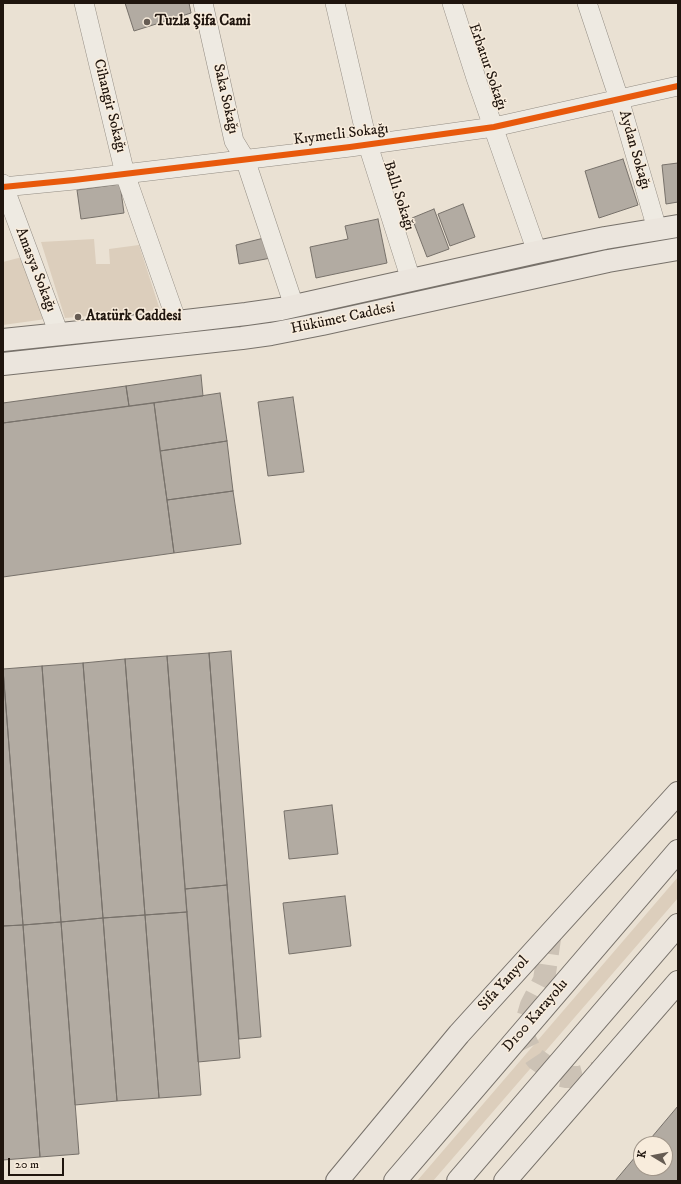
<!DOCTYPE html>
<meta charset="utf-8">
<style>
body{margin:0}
#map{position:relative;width:681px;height:1184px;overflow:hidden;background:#eae1d3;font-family:"IM FELL DW Pica",serif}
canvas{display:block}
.frame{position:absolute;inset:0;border:4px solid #1f150e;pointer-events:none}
.north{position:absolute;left:633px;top:1136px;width:40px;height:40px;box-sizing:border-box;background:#f8ecdc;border:1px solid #a1968a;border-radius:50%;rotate:280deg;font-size:11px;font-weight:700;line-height:16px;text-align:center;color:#1f150e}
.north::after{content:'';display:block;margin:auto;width:14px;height:18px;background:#665c53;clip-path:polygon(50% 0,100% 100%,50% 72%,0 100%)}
.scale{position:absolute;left:8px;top:1158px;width:56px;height:18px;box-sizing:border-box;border:2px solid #1f150e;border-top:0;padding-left:5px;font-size:12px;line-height:14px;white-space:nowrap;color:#1f150e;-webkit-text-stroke:3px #f8ecdc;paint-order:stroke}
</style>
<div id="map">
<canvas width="681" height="1184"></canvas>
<div class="frame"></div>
<div class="north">K</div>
<div class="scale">20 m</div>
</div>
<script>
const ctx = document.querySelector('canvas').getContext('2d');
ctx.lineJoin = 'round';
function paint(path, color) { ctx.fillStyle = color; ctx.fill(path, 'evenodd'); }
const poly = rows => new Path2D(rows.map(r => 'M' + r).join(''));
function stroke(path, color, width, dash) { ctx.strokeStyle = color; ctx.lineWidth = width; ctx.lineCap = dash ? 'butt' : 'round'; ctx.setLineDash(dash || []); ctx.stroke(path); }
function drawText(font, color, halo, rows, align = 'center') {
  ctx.font = font + ' "IM FELL DW Pica",serif'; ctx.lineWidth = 3; ctx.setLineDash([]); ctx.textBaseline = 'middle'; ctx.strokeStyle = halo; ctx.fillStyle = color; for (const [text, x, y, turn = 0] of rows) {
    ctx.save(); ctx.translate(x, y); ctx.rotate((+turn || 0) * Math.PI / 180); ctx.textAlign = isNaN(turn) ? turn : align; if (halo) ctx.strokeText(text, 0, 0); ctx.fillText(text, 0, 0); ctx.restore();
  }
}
paint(poly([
 [94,239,96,264,110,264,109,249,139,245,160,310,65,318,41,242],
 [26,256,46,319,3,325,3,262],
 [678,877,678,898,433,1181,417,1181]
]), '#dccebc');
const building = poly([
 [125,3,189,3,191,13,134,31,125,3],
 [623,159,638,205,599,218,585,171,623,159],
 [678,163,678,202,666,204,662,165,678,163],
 [120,184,124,213,81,219,77,190,120,184],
 [463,204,475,237,450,246,438,214,463,204],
 [434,209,449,249,427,257,412,218,434,209],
 [378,219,387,263,316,278,310,247,348,239,345,226,378,219],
 [264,238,271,258,239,264,236,245,264,238],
 [201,375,203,396,129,406,126,386,201,375],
 [126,386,129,406,3,423,3,403,126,386],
 [220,393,227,441,160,451,154,403,220,393],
 [293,397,304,472,268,476,258,402,293,397],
 [154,403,174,553,3,577,3,423,154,403],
 [227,441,233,491,167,500,160,451,227,441],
 [233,491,241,544,174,553,167,500,233,491],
 [231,651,261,1037,239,1039,209,653,231,651],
 [209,653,227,885,185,889,167,656,209,653],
 [167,656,187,912,145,915,125,659,167,656],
 [125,659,145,915,103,918,83,663,125,659],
 [83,663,103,918,61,922,42,666,83,663],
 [42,666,61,922,23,925,3,669,42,666],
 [3,670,23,925,3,926,3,670],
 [332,805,338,854,289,859,284,811,332,805],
 [227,885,240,1058,198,1062,185,889,227,885],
 [345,896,351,946,289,954,283,903,345,896],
 [187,912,201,1095,159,1098,145,915,187,912],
 [145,915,159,1098,117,1101,103,918,145,915],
 [103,918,117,1101,75,1105,61,922,103,918],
 [61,922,79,1154,40,1157,23,925,61,922],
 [23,925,40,1157,3,1160,3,926,23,925],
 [678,1106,678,1181,615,1181,641,1150,641,1168,665,1168,665,1144,646,1144,678,1106]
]);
paint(building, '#b2aba2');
stroke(building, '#77716a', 1);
stroke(poly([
 [551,932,544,980,531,1005,525,1025,524,1034,526,1041,532,1053,536,1059,554,1072,561,1076,566,1077,579,1077,601,1071]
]), '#ccc2b5', 22, [22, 11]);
const minor = poly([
 [84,3,125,174,177,322],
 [203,3,234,141,245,159,294,306],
 [335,3,368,145,411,280],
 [452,3,476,78,537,252],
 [587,3,619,99,657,229],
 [3,184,59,334],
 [3,187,74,180,350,147,494,127,678,86]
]);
const major = poly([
 [3,340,177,322,246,314,281,309,537,252,605,238,678,226],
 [3,364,242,338,271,334,322,324,608,261,678,249],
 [337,1181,459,1034,678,793]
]);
const highway = poly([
 [395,1181,678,851],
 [458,1181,678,925],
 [505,1181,678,982]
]);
stroke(minor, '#948d84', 20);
stroke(major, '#77716a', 24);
stroke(highway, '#77716a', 24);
stroke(minor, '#eeeae2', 19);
stroke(major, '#ebe5dd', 22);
stroke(highway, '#ebe5dd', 22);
stroke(poly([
 [3,187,74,180,350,147,494,127,678,86]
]), '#e8590c', 6);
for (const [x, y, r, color] of [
 [147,22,4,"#665c53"],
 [78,317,4,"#665c53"]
]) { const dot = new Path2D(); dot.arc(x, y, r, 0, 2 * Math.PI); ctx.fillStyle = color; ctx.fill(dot); stroke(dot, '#f8ecdc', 1.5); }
drawText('bold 15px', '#1f150e', '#f8ecdc', [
 ["Tuzla Şifa Cami",155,22],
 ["Atatürk Caddesi",86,317]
], 'left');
drawText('15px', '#1f150e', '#f8ecdc', [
 ["Erbatur Sokağı",487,67,71],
 ["Saka Sokağı",225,99,77],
 ["Cihangir Sokağı",109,106,76],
 ["Kıymetli Sokağı",341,135,-7],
 ["Aydan Sokağı",634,150,74],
 ["Ballı Sokağı",398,196,72],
 ["Amasya Sokağı",35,270,69],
 ["Hükümet Caddesi",343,319,-12],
 ["Sifa Yanyol",504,984,-48],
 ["D100 Karayolu",536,1016,-49]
]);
</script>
